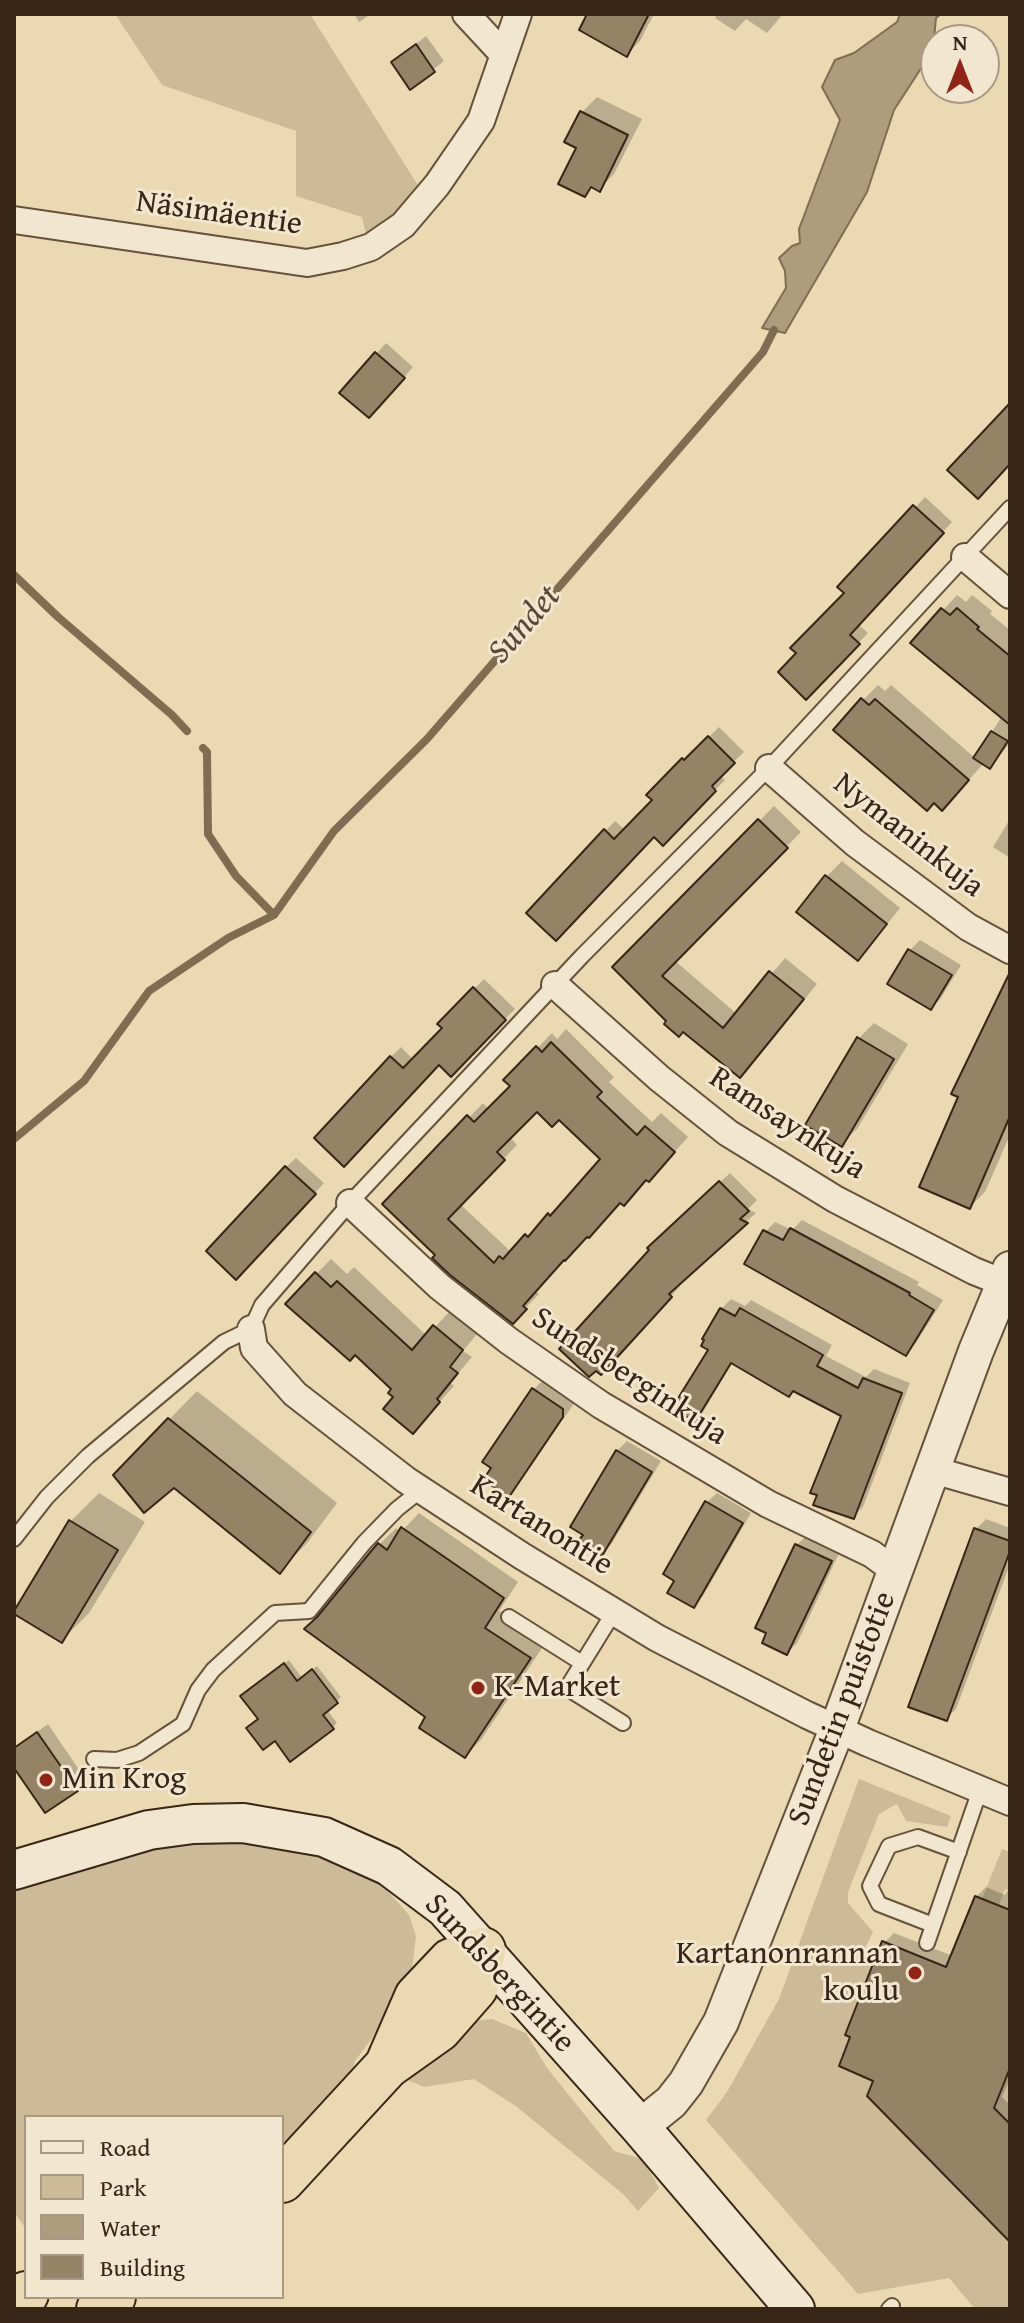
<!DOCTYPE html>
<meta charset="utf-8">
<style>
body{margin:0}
#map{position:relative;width:1024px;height:2323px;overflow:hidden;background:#ecd8b3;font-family:"Gentium Book Plus",serif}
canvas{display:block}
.frame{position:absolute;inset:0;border:16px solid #392515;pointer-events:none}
.legend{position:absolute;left:24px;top:2115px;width:260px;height:184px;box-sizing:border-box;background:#f3e6ce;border:2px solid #a99984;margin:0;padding:10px 14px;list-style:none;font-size:24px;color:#392515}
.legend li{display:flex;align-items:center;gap:16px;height:40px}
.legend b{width:40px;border:2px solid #a99984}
.north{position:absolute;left:920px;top:24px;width:80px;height:80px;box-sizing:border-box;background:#f3e6ce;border:2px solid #a99984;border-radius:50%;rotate:0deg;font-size:22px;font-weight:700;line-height:32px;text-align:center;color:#392515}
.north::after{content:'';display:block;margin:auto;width:28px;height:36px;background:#8f2418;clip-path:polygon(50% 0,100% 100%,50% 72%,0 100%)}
</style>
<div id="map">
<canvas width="1024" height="2323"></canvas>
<div class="frame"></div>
<ul class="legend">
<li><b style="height:10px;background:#f3e6ce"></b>Road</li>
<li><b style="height:22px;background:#ceba98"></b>Park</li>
<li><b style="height:22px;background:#af9b7d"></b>Water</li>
<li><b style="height:22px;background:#968267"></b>Building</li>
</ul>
<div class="north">N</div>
</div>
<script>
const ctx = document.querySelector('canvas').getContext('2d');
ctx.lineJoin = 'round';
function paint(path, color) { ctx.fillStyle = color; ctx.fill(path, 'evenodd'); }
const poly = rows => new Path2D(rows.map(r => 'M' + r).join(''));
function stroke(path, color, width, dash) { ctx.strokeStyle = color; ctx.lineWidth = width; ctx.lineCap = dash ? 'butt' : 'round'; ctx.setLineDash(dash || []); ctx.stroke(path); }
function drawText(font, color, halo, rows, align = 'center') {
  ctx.font = font + ' "Gentium Book Plus",serif'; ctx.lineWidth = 6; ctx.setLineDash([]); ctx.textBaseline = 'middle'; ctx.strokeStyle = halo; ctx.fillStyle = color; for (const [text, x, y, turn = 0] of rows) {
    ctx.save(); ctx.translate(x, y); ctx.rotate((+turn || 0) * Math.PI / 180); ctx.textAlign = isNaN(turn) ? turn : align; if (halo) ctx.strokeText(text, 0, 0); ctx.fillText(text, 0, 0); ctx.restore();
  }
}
paint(poly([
 [115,14,310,14,419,187,407,205,366,234,362,217,296,196,296,131,162,85],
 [859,1779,951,1816,947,1827,906,1821,897,1804,879,1814,848,1892,848,1903,873,1932,861,1957,873,1964,845,2035,850,2037,839,2065,873,2081,1010,2242,1010,2309,975,2309,949,2278,858,2294,706,2120,727,2092,779,1999],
 [238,1839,317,1853,379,1881,409,1915,416,1936,412,1970,372,2038,355,2061,352,2075,342,2090,331,2093,313,2118,282,2154,282,2117,26,2117,26,2229,16,2215,14,2208,14,1888,101,1857,198,1840],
 [1002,1849,1010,1852,1010,1891,1005,1889,999,1905,982,1899],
 [492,2019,526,2033,547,2068,614,2151,643,2159,659,2188,638,2211,623,2194,517,2107,474,2079,424,2087,403,2078,472,2021],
 [1010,2038,1010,2124,982,2096]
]), '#ceba98');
const water = poly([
 [900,14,941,14,936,18,933,50,894,110,867,192,785,333,762,328,786,288,785,271,779,258,792,246,800,243,799,229,840,120,822,87,835,60,854,53,897,22,900,14]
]);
paint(water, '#af9b7d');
stroke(water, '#806c53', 2);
paint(poly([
 [354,14,371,14,359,22],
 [589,14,654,14,640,41,627,54],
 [717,14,783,14,767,33,746,19,735,31,715,18],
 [426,36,444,61,411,87,393,62],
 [597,97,642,119,614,174,599,189,593,186,585,195,578,147,567,141,582,112],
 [386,343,413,367,379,406,342,393],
 [925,497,952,522,858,624,868,633,806,697,846,593,840,587],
 [957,595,966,602,972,595,992,611,990,614,1010,630,1010,743,990,767,984,763,957,793,863,700,878,685,885,691,891,685,975,758,1002,716,913,643],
 [719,727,744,752,720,775,725,780,663,843,654,835,528,912,615,821,625,830,655,800,649,795,693,749,695,751],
 [774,806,801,832,674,960,737,1014,785,958,817,984,754,1061,740,1075,669,1021,615,967],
 [1010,819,1010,858,993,847],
 [842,861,900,908,872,943,857,958,827,876],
 [920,940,961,965,941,998,931,1008,890,983,910,950],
 [484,979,515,1009,451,1074,439,1062,354,1155,391,1057,401,1047,414,1060,445,1028,439,1024],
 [1010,988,1010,1135,985,1192,970,1207],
 [874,1023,908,1044,857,1129,841,1144,859,1038],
 [566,1029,614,1077,609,1082,652,1122,661,1113,688,1137,663,1165,621,1201,587,1235,536,1291,539,1294,513,1321,438,1255,385,1204,483,1103,489,1110,512,1086,506,1080,552,1033,557,1039],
 [537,1110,559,1117,603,1159,565,1203,563,1201,517,1246,515,1244,509,1250,460,1204,517,1145,510,1137],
 [296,1158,324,1183,246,1268,286,1167],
 [730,1173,757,1200,748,1209,756,1213,678,1283,680,1286,611,1363,660,1238],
 [802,1220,919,1282,917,1285,943,1300,916,1343,906,1353,765,1232,775,1222,792,1230],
 [331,1259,347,1274,354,1267,427,1336,449,1312,477,1334,463,1351,472,1357,450,1383,454,1386,413,1431,394,1389,316,1274],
 [731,1299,745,1306,751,1300,832,1345,826,1356,866,1377,874,1369,910,1383,863,1507,853,1517,843,1416,804,1393,733,1362,704,1410,695,1420,721,1309],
 [544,1379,573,1399,573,1405,518,1485,509,1495,534,1389],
 [197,1391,337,1503,307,1543,280,1571,174,1486,115,1475],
 [627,1441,661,1461,612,1543,602,1553,617,1451],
 [99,1493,145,1522,89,1613,61,1641,71,1521],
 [717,1493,751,1513,703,1596,693,1606,677,1580,707,1502],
 [419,1513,518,1582,499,1611,546,1642,481,1740,465,1756,428,1717,373,1551,396,1528,401,1532],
 [986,1519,1010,1528,1010,1564,956,1709,946,1719,976,1529],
 [807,1535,840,1551,797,1643,787,1653,769,1632,758,1627,797,1545],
 [289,1660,302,1678,317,1666,341,1697,327,1710,337,1723,333,1727,260,1718,247,1692],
 [48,1724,86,1780,76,1790,14,1765,14,1748],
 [986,1887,1005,1895,1010,1887,1010,2079,1002,2097,1010,2105,1010,2239,876,2080,884,1943,894,1933,953,1956,976,1897]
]), '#0003');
stroke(poly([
 [14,575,58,617,172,715,187,731],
 [203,748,207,752,208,834,236,876,274,915],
 [14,1139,84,1081,149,991,228,938,274,915,334,831,427,739,763,352,774,330]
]), '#806c53', 8);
const building = poly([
 [587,14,649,14,627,57,579,30,587,14],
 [416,44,435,72,410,90,391,62,416,44],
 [580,111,628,135,600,192,591,187,585,197,558,184,576,148,564,142,580,111],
 [375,352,405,378,369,418,339,393,375,352],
 [1010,403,1010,464,978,499,947,470,1010,403],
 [913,505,944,533,850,635,860,644,806,700,778,672,796,653,790,648,844,593,837,587,913,505],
 [941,608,950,615,957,608,979,627,977,629,1010,656,1010,725,910,643,941,608],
 [861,698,869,705,875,699,969,780,942,811,934,803,927,811,833,730,861,698],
 [991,731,1008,741,990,769,973,758,991,731],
 [708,736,735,763,712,786,716,791,663,846,654,837,556,941,526,913,604,829,614,839,652,800,646,795,682,758,684,760,708,736],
 [758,819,788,848,662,976,723,1028,769,971,804,999,740,1078,683,1032,679,1037,664,1024,666,1021,612,967,758,819],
 [825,875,887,924,858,961,796,912,825,875],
 [908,949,952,975,931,1010,887,984,908,949],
 [1010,972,1010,1116,970,1209,919,1187,958,1097,951,1094,1010,972],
 [473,987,506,1020,451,1077,439,1065,344,1167,314,1138,390,1056,403,1068,442,1028,437,1024,473,987],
 [857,1037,894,1059,842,1147,805,1125,857,1037],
 [551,1042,602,1092,597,1097,637,1135,645,1126,675,1152,649,1182,646,1180,624,1206,620,1203,589,1238,587,1237,565,1261,564,1260,523,1306,527,1309,513,1324,450,1275,432,1258,435,1255,382,1204,467,1115,474,1122,510,1086,503,1080,536,1046,542,1052,551,1042],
 [537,1112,552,1127,559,1120,600,1159,550,1216,548,1213,528,1237,525,1234,503,1259,499,1256,494,1263,448,1219,505,1160,497,1152,537,1112],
 [285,1166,316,1194,236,1280,206,1251,285,1166],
 [719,1181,749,1211,740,1219,748,1223,669,1294,672,1297,601,1375,596,1371,589,1377,559,1349,649,1250,647,1248,719,1181],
 [790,1228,910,1293,909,1295,934,1310,906,1356,744,1264,763,1230,783,1240,790,1228],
 [315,1272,331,1287,337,1281,412,1350,433,1325,463,1350,450,1367,458,1373,437,1399,440,1402,413,1434,383,1409,393,1397,388,1393,391,1389,355,1355,350,1361,285,1304,315,1272],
 [720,1308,735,1316,740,1308,823,1355,817,1366,858,1388,863,1378,902,1393,854,1519,813,1505,817,1495,810,1493,841,1416,793,1391,789,1397,731,1363,695,1422,672,1408,708,1350,701,1346,704,1340,702,1339,720,1308],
 [532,1388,563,1409,563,1417,509,1497,483,1480,491,1468,482,1462,532,1388],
 [168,1418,311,1532,280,1574,174,1488,144,1513,113,1475,168,1418],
 [616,1450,652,1472,602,1556,578,1541,583,1535,570,1527,616,1450],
 [705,1501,743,1523,694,1608,667,1593,674,1581,663,1574,705,1501],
 [69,1520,118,1550,62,1643,14,1614,14,1611,69,1520],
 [401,1527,504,1598,485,1628,531,1658,465,1758,419,1728,425,1717,304,1629,317,1617,372,1550,378,1543,387,1550,401,1527],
 [974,1528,1010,1541,1010,1551,947,1721,908,1707,974,1528],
 [795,1544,832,1561,787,1655,762,1643,766,1633,755,1628,795,1544],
 [284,1663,297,1681,312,1669,338,1703,323,1715,334,1729,290,1762,275,1741,263,1750,246,1728,258,1719,240,1696,284,1663],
 [37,1732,78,1791,45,1813,14,1768,14,1748,37,1732],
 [975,1896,1010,1910,1010,2068,994,2108,1010,2124,1010,2242,867,2096,873,2081,839,2066,850,2037,845,2035,882,1941,946,1967,975,1896]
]);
paint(building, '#968267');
stroke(building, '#392515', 2);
const service = poly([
 [14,1539,47,1497,88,1456,224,1342,251,1329,262,1305,350,1203,582,956,769,768,1010,508],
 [614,1612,567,1688,623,1723],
 [509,1617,582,1663],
 [94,1759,117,1760,139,1753,183,1724,198,1690,213,1670,275,1613,309,1611,364,1543,397,1509,421,1490],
 [933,1925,879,1904,870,1886,889,1846,918,1837,959,1852],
 [927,1943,980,1790],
 [889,2309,892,2306]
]);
const minor = poly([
 [466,14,504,55],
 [14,220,307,263,343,256,371,247,403,225,437,185,481,121,518,14],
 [965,557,1010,595],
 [769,768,855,843,968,927,1010,950],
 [555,985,659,1078,728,1133,835,1199,974,1271,1004,1283],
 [350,1203,440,1287,509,1341,601,1405,768,1504,872,1554,895,1571],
 [251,1329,254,1348,295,1394,406,1480,522,1556,657,1638,807,1715,868,1743,1010,1802],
 [933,1470,1010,1492]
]);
const tertiary = poly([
 [640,2127,671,2102,686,2083,721,2022,837,1729,976,1351,1010,1269]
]);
const secondary = poly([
 [14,1870,149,1830,193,1824,243,1823,324,1837,389,1866,445,1908,640,2127,795,2309]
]);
const trunk = poly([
 [282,2180,387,2066,439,2029,475,1988,483,1950,451,1961,417,1997,387,2066],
 [14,2303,26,2294],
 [99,2309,113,2297]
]);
stroke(service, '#66523c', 18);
stroke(minor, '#66523c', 30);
stroke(tertiary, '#66523c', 38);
stroke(secondary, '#392515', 42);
stroke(trunk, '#392515', 48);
stroke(service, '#f3e6ce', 14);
stroke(minor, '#f3e6ce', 26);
stroke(tertiary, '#f3e6ce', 34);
stroke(secondary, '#f3e6ce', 38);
stroke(trunk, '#ecd8b3', 44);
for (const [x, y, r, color] of [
 [478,1688,8,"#8f2418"],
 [46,1780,8,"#8f2418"],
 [915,1973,8,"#8f2418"]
]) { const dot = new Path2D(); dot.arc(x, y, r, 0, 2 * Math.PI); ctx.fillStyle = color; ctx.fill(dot); stroke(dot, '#f3e6ce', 3); }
drawText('32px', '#392515', '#f3e6ce', [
 ["Näsimäentie",219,214,8],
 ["Nymaninkuja",908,836,38],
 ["Ramsaynkuja",787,1124,33],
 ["Sundsberginkuja",629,1377,33],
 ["Kartanontie",541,1526,32],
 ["Sundetin puistotie",843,1709,-69],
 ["Sundsbergintie",499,1974,47]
]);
drawText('32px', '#392515', '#f3e6ce', [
 ["K-Market",494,1688],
 ["Min Krog",62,1780],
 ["Kartanonrannan",899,1955,"right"],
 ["koulu",899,1992,"right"]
], 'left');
drawText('italic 34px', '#5c4834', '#f3e6ce', [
 ["Sundet",525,625,-49]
]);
</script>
